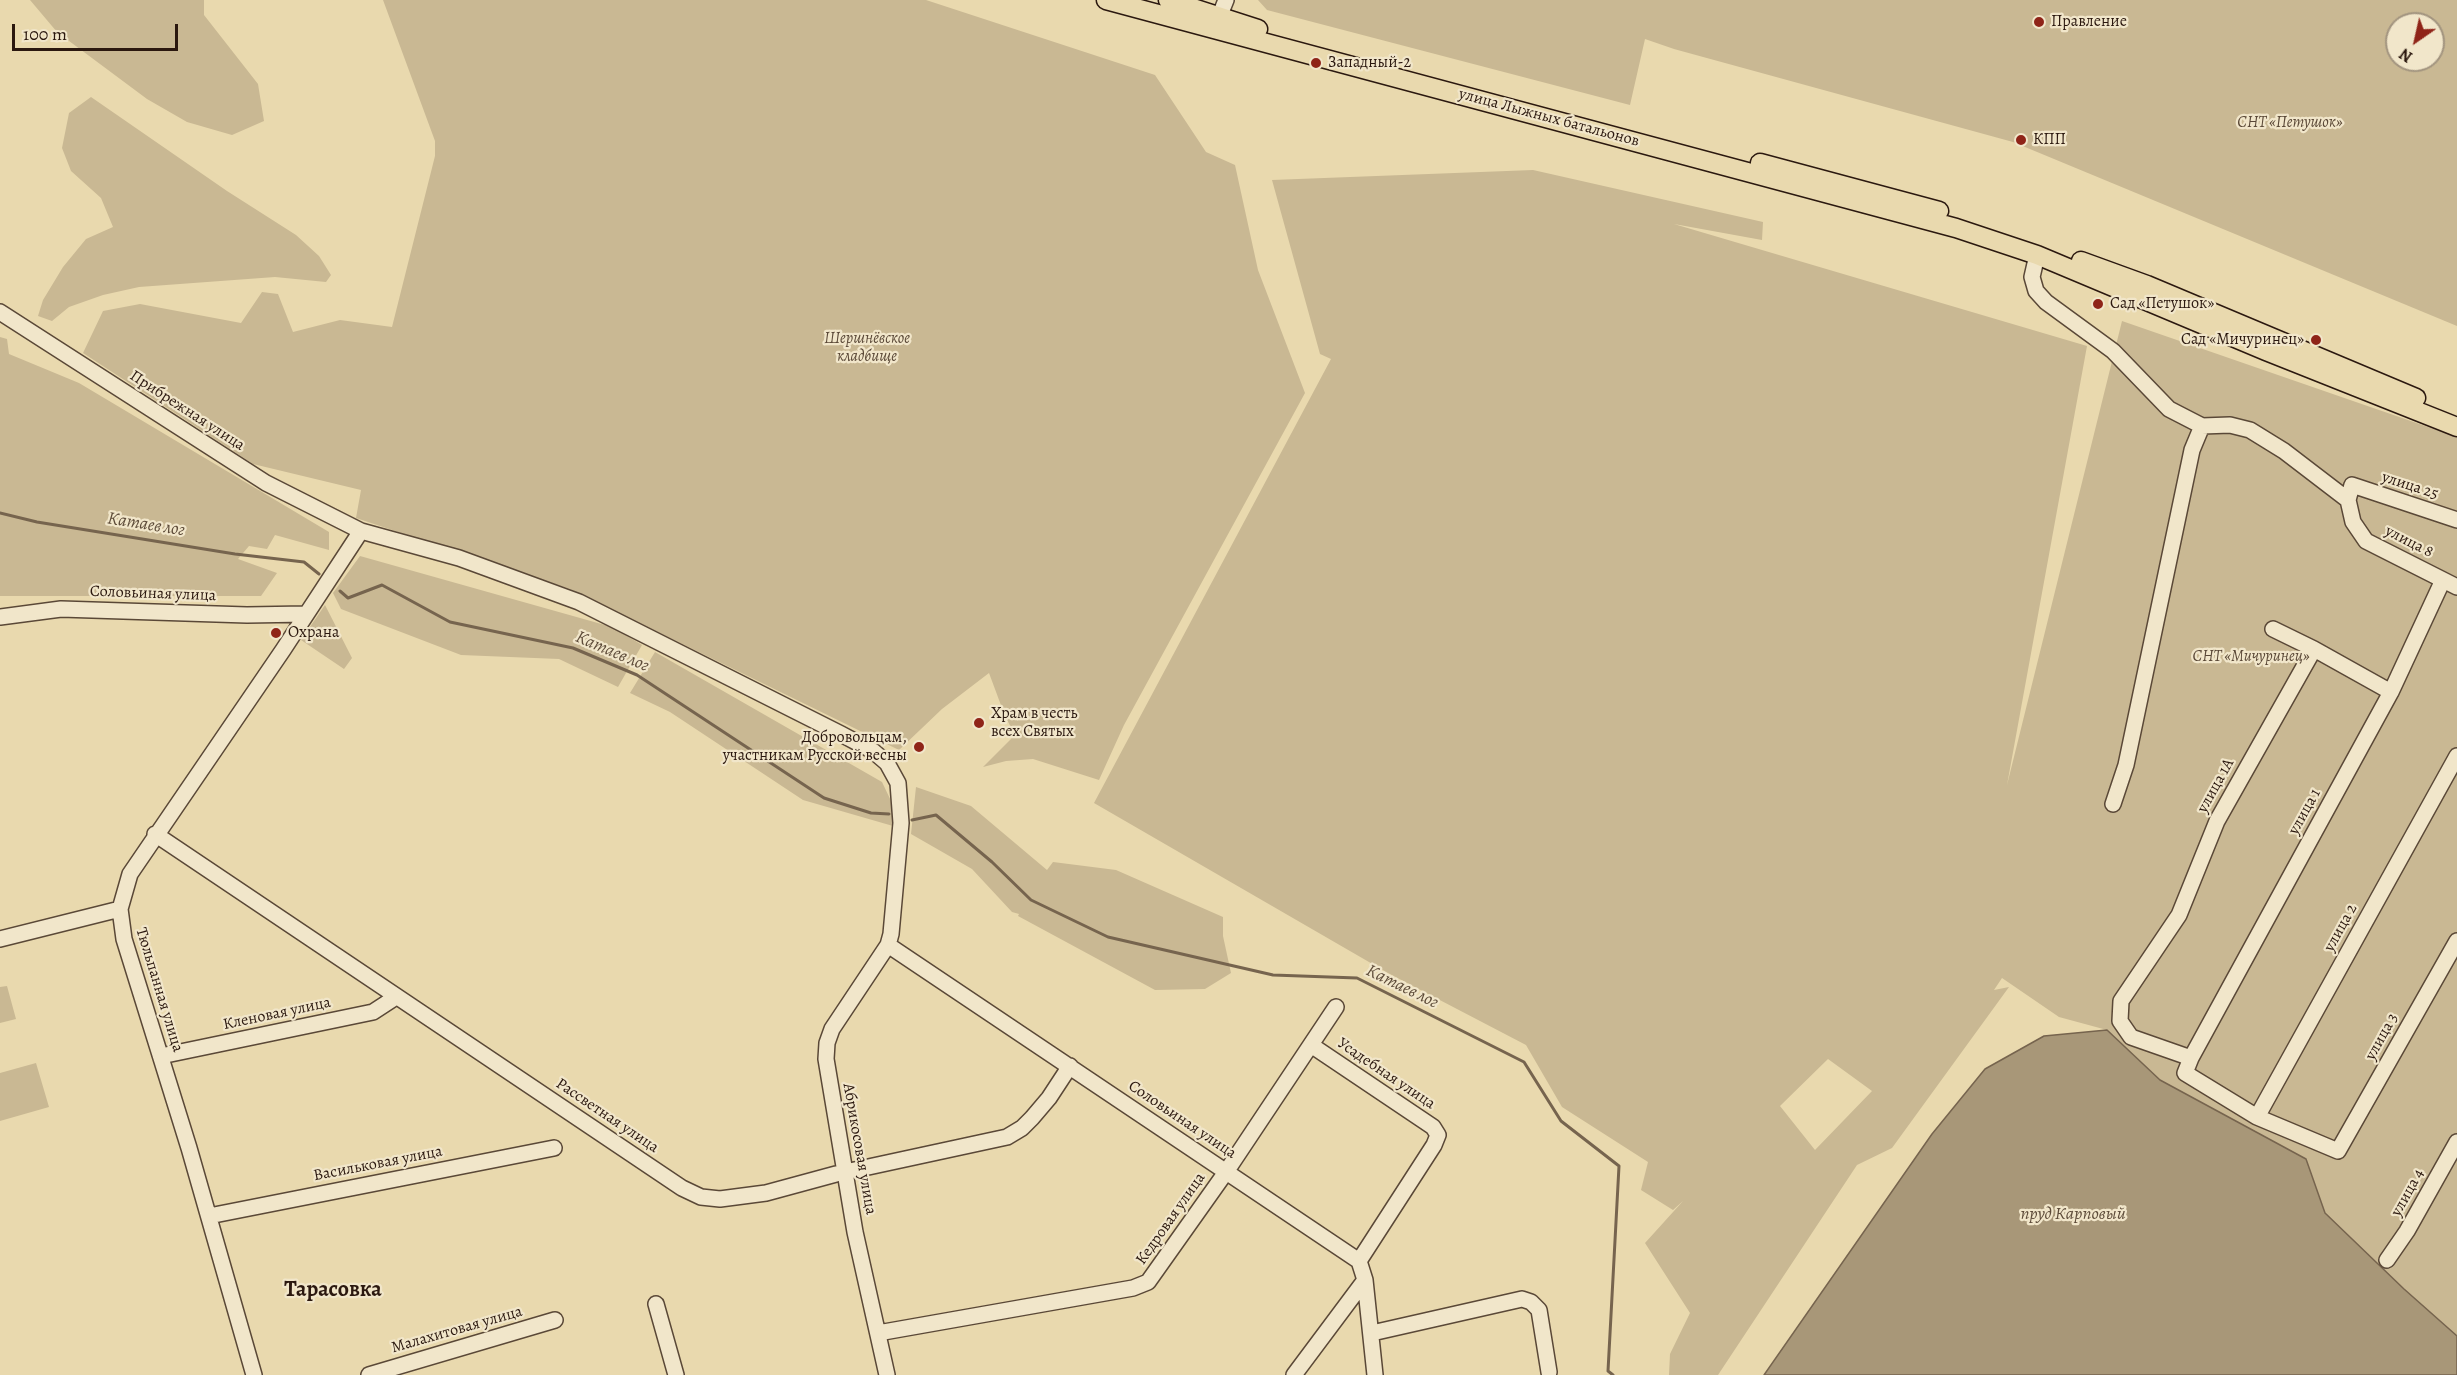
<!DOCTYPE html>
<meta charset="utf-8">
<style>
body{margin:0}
#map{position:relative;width:2457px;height:1375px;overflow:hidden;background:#e9d9ae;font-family:Alegreya,serif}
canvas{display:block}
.north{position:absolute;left:2385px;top:12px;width:60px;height:60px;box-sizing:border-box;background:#f1e6ca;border:2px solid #a2947f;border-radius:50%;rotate:214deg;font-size:16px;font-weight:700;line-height:24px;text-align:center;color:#2b180f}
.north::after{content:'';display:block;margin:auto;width:21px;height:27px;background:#8f2418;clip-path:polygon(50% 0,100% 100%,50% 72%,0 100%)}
.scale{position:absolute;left:12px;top:24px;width:166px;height:27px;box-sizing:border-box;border:3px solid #2b180f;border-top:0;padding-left:8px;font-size:18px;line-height:21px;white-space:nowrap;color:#2b180f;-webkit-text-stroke:4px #f1e6ca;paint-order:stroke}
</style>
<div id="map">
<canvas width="2457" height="1375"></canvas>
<div class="north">N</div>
<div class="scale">100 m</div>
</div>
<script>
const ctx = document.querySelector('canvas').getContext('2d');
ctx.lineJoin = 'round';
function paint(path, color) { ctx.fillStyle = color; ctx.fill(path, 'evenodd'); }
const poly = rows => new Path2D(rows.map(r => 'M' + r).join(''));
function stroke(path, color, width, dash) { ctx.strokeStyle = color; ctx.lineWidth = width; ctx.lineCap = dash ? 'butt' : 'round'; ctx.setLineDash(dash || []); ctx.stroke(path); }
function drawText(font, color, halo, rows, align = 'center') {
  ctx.font = font + ' Alegreya,serif'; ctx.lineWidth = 4.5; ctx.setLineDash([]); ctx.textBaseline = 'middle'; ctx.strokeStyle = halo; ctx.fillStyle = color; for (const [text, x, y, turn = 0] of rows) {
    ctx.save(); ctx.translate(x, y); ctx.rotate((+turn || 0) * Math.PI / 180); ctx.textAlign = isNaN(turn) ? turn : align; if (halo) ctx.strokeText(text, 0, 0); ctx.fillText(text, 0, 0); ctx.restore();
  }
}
paint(poly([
 [30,0,204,0,204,15,258,84,264,121,232,135,187,122,147,99,57,32],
 [383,0,926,0,1155,75,1206,152,1235,165,1258,270,1305,393,1124,725,1099,780,1033,759,1006,761,983,767,1015,735,1005,716,989,673,942,709,899,750,570,589,356,518,361,490,253,464,83,353,103,311,140,304,241,323,262,292,278,294,293,332,340,320,392,327,435,156,435,141],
 [1258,0,2457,0,2457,326,2013,142,1674,49,1645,39,1630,105,1267,10],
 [2397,24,2433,24,2433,60,2397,60],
 [91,97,227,191,296,235,319,256,331,275,326,282,275,277,139,287,103,295,69,307,52,321,38,316,43,300,63,267,86,239,113,227,101,198,71,171,62,148,69,113],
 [1533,170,1763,222,1762,240,1674,224,2087,346,2007,785,2122,321,2457,437,2457,1336,2404,1289,2325,1213,2306,1159,2160,1080,2107,1030,2059,1017,2002,978,1994,990,2009,987,1892,1148,1857,1165,1718,1375,1669,1375,1670,1354,1690,1313,1645,1243,1683,1201,1673,1210,1641,1190,1648,1162,1562,1107,1526,1045,1388,973,1094,803,1331,359,1320,354,1272,180],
 [1828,1059,1872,1091,1815,1150,1780,1106],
 [0,337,7,339,9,354,79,383,329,532,329,550,275,535,267,549,249,546,238,559,277,573,261,596,0,596],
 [360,556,612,627,642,645,618,687,559,659,461,655,341,609,333,593],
 [325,605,352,658,344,669,301,640],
 [655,652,882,782,892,803,893,826,803,800,670,712,630,693],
 [916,787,971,806,1047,870,1053,862,1116,870,1223,917,1223,936,1231,973,1205,989,1155,990,1018,916,1019,914,1012,912,972,869,911,834],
 [7,986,16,1019,0,1023,0,987],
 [36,1063,49,1107,0,1121,0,1073]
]), '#c9b893');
const water = poly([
 [2107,1030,2160,1080,2306,1159,2325,1213,2404,1289,2457,1336,2457,1375,1764,1375,1932,1134,1985,1069,2044,1036,2107,1030]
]);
paint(water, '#a89778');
stroke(water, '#76644e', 1.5);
stroke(poly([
 [0,513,37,522,235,554,304,562,319,574],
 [340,591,348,598,382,585,450,622,573,648,637,675,824,798,871,813,889,814],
 [912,820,936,815,992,862,1031,900,1108,937,1273,975,1357,978,1524,1062,1561,1121,1619,1166,1608,1371,1613,1375]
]), '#76644e', 3);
const minor = poly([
 [1216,25,1226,0],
 [2037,255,2032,277,2036,291,2046,302,2113,351,2169,409,2202,426,2230,425,2250,430,2284,451,2348,500],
 [0,312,266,483,361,531,459,558,579,602,841,734,873,751,887,763,898,783,901,823,891,934,888,945,832,1029,827,1043,826,1059,855,1232,887,1375],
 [2457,520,2352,485,2348,500,2353,522,2366,541,2457,587],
 [0,617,61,609,247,615,306,614],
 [2273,629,2314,649],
 [2391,692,2314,649,2217,821,2179,915,2121,1001,2120,1021,2131,1037,2191,1058,2185,1073,2257,1117,2338,1151,2457,941],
 [2113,804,2126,765,2192,450,2202,426],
 [155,834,682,1188,701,1197,720,1199,766,1193,836,1174,1007,1137,1022,1128,1032,1118,1049,1098,1070,1066],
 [0,939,120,909],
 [888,945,1359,1261,1365,1280,1375,1375],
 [1311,1045,1433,1127,1438,1135,1434,1145,1359,1261],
 [161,1056,373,1012,396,997],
 [2191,1058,2391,692,2443,580],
 [2257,1117,2457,756],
 [209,1216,554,1148],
 [2387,1260,2407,1231,2457,1142],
 [656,1304,676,1375],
 [878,1333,1133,1288,1148,1282,1226,1172,1336,1007],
 [1372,1333,1522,1299,1531,1302,1539,1310,1549,1372],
 [254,1375,189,1148,124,939,120,909,130,874,283,650,361,531],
 [369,1375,555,1320],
 [1294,1375,1365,1280]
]);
const major = poly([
 [1106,0,1956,228,2037,255,2266,351,2457,427],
 [1168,0,1258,29],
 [1760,163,1939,211],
 [2081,261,2147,285,2416,398]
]);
stroke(minor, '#5a4837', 18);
stroke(major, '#2b180f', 21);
stroke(minor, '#f1e6ca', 15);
stroke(major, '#e9d9ae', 18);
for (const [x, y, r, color] of [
 [2039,22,6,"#8f2418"],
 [1316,63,6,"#8f2418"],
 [2021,140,6,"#8f2418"],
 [2098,304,6,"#8f2418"],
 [2316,340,6,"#8f2418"],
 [276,633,6,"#8f2418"],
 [979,723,6,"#8f2418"],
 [919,747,6,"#8f2418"]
]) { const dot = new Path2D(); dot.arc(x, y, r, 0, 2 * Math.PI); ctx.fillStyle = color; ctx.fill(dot); stroke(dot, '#f1e6ca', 2); }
drawText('16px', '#2b180f', '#f1e6ca', [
 ["Правление",2051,22],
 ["Западный-2",1328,63],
 ["КПП",2033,140],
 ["Сад «Петушок»",2110,304],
 ["Сад «Мичуринец»",2304,340,"right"],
 ["Охрана",288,633],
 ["Храм в честь",991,714],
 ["всех Святых",991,732],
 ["Добровольцам,",907,738,"right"],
 ["участникам Русской весны",907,756,"right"]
], 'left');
drawText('16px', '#2b180f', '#f1e6ca', [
 ["улица Лыжных батальонов",1549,118,15],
 ["Прибрежная улица",187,411,33],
 ["улица 25",2410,486,18],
 ["улица 8",2409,542,27],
 ["Соловьиная улица",153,594,2],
 ["улица 1А",2216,786,-61],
 ["улица 1",2305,812,-61],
 ["улица 2",2341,928,-61],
 ["Тюльпанная улица",159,990,73],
 ["Кленовая улица",277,1014,-12],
 ["улица 3",2382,1037,-61],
 ["Усадебная улица",1386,1074,34],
 ["Рассветная улица",607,1116,34],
 ["Соловьиная улица",1182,1120,34],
 ["Абрикосовая улица",859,1149,80],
 ["Васильковая улица",378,1164,-11],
 ["улица 4",2408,1193,-61],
 ["Кедровая улица",1171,1219,-55],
 ["Малахитовая улица",457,1330,-16]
]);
drawText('italic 16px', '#5a4837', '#f1e6ca', [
 ["СНТ «Петушок»",2290,123],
 ["Шершнёвское",867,339],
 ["кладбище",867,357],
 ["СНТ «Мичуринец»",2251,657]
]);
drawText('italic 18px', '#5d4b39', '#f1e6ca', [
 ["Катаев лог",146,525,9],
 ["Катаев лог",612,652,23],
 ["Катаев лог",1402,987,26],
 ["пруд Карповый",2073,1215]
]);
drawText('bold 22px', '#2b180f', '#f1e6ca', [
 ["Тарасовка",333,1291]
]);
</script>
